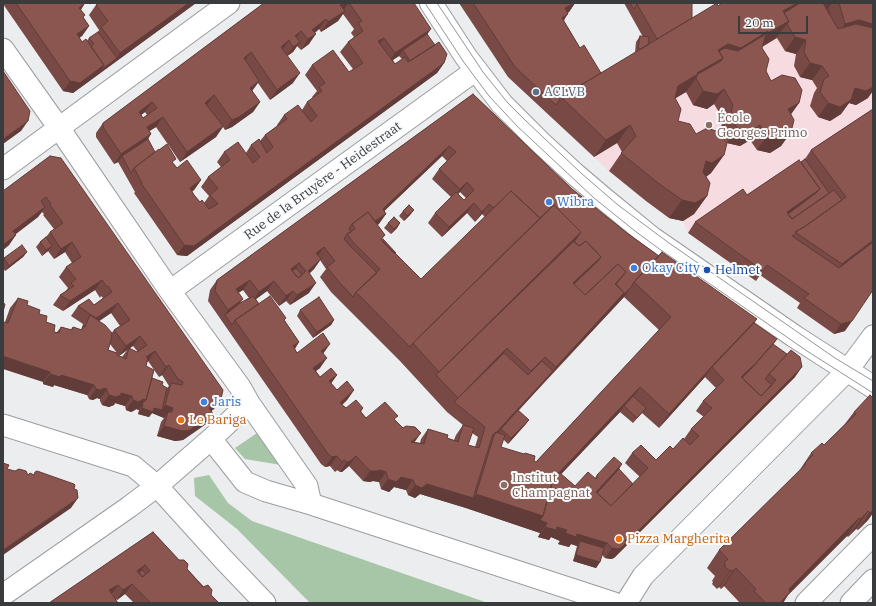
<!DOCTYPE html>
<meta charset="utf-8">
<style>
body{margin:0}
#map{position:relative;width:876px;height:606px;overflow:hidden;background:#ecedef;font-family:"IBM Plex Serif",serif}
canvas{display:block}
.frame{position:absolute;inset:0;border:4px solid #3a3b3c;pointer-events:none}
.scale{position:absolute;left:738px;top:16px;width:70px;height:18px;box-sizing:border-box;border:2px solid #3a3b3c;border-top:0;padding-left:5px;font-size:12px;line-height:14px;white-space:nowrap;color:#3a3b3c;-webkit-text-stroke:3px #f9fafc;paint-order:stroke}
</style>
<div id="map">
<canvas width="876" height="606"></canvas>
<div class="frame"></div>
<div class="scale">20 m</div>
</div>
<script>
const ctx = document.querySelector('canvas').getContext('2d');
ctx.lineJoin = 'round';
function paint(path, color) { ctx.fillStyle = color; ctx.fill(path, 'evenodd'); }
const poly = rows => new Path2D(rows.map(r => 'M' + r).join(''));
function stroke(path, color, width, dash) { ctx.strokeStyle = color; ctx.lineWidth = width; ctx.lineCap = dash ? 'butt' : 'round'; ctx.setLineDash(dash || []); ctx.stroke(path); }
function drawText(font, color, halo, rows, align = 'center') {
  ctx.font = font + ' "IBM Plex Serif",serif'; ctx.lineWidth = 4; ctx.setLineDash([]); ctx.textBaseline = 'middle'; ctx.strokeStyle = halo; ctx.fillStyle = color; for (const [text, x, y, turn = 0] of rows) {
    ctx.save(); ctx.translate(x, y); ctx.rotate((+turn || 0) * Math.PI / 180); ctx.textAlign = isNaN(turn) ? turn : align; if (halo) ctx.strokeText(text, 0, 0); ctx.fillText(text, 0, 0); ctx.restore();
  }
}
paint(poly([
 [722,3,873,3,873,116,740,205,688,233,683,221,669,218,646,201,609,171,549,115,596,86,725,17]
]), '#f6dbe1');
paint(poly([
 [260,431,281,465,245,459,235,448],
 [209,475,228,503,252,521,488,603,310,603,237,529,195,496,194,478]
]), '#a7c5a7');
const street = poly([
 [3,49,59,128,170,291,240,387,249,403,307,486,311,504],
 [3,169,229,3],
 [170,291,476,70],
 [3,425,133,466,157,486,224,560,265,603],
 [211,439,245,482,266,491,311,504,614,603],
 [3,595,129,507,157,486,211,439,249,403],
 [626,603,643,576,847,371,873,336],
 [806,603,873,535],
 [851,603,873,580]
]);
const secondary = poly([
 [431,3,466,57,502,104,540,142,576,175,603,198,652,238,794,336,873,387]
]);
stroke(street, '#9b9c9e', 23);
stroke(secondary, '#9b9c9e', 24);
stroke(street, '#fff', 21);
stroke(secondary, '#fff', 22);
stroke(poly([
 [425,3,463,61,489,96,517,126,594,198,635,231,658,248,807,351,873,393],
 [437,3,483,72,507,102,525,120,581,173,618,205,669,243,835,358,873,381]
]), '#949596', 1);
paint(poly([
 [3,3,85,3,81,10,85,15,83,18,89,26,82,36,79,38,82,42,87,41,89,38,98,32,99,30,89,15,96,5,99,3,196,3,73,93,63,91,3,4],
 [264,3,414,3,427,34,444,63,437,73,187,256,177,255,134,193,135,192,118,162,114,164,96,137,96,133,103,123],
 [343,14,354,29,351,33,354,37,348,42,340,52,353,69,349,72,312,65,305,75,317,91,312,97,313,98,307,102,302,110,284,115,277,125,277,126,265,135,260,141,251,145,246,153,224,152,217,162,221,167,208,177,201,187,209,196,204,203,200,202,194,195,192,191,194,190,201,180,177,168,173,163,155,152,148,139,151,134,149,131,156,127,180,162,216,137,223,127,225,130,232,127,253,112,260,102,252,91,258,83,270,100,293,83,287,56,293,52,297,46,301,50,309,44,315,33,319,29,321,32,338,21],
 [399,56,402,59,395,64,393,60],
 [145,112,147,115,143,118,141,115],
 [459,3,575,3,569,12,567,13,564,21,580,48,601,73,635,53,636,42,640,36,643,37,624,3,692,3,692,18,718,6,722,3,873,3,868,98,856,105,849,103,841,114,830,121,818,117,810,106,814,93,817,88,812,80,800,77,794,66,796,54,785,51,777,38,762,47,762,48,766,71,771,81,799,103,791,114,791,132,781,146,770,153,757,150,750,140,740,146,727,143,720,131,723,119,714,104,707,109,693,105,686,92,675,98,678,121,724,155,711,173,706,177,707,196,694,214,683,221,669,218,646,201,609,171,622,152,617,143,594,157,508,77],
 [473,94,572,189,627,233,659,256,757,319,754,323,773,344,795,377,614,558,611,559,605,558,602,555,600,562,596,568,573,561,577,546,571,544,569,547,558,544,560,541,551,537,549,540,538,537,540,533,466,508,420,494,415,498,408,495,406,490,394,487,389,492,381,489,379,482,373,481,370,482,363,481,349,466,342,472,340,472,337,470,335,472,330,466,325,467,321,464,208,301,210,290,217,280],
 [442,156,447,161,439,169,432,179,451,197,435,213,428,223,442,237,467,213,475,222,482,214,485,217,421,279,381,240,385,235,377,225,386,214,384,211],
 [460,192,466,198,464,200,458,194],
 [320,260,326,269,320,277,331,292,400,361,447,412,463,425,456,435,454,440,447,438,428,429,421,439,420,443,414,442,395,420,366,418,361,412,363,408,346,408,342,405,347,400,354,390,337,390,331,383,337,375,320,377,316,371,320,368,323,354,297,353,295,349,299,342,285,321,259,304,256,299,267,291,279,306,286,301,290,305,309,293,310,273,314,269],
 [243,290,249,298,240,303,239,292],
 [624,297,659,330,536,462,534,461,501,447,503,439,508,444,525,425,529,420,518,411],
 [705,377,716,388,703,401,696,411,704,417,691,429,684,439,673,449,656,460,632,453,625,463,640,477,633,484,619,469,622,464,597,475,595,478,575,486,561,474,620,412,633,423,642,413,659,428],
 [472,433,478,437,475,447,468,445],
 [873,109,845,331,834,334,797,308,800,303,760,275,756,281,688,233,695,222,747,195,801,162,805,159,811,150],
 [50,156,214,409,211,411,213,414,206,424,183,440,175,441,157,436,161,422,164,418,152,413,149,417,138,414,139,410,136,409,135,410,131,412,126,410,125,406,115,403,114,405,109,407,102,405,100,401,100,399,97,398,93,400,89,399,87,395,54,385,53,387,43,384,43,382,5,322,10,308,18,298,27,305,39,314,46,322,54,332,57,332,61,327,70,330,73,327,81,330,83,324,71,316,78,306,94,305,103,298,101,296,100,298,95,290,63,311,53,305,60,295,65,292,68,288,59,277,66,267,72,263,65,252,54,259,48,251,42,256,36,247,40,242,46,237,50,232,54,229,43,215,44,214,42,212,38,217,16,234,9,245,3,250,3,191],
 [111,313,120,326,114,330,111,334,99,321],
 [110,344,117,353,108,350],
 [133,346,138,352,137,352,129,348],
 [128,349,122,357,117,355,117,354,119,356],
 [148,361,159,377,162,375,169,386,167,388,152,378,146,366,147,362],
 [414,210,410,215,404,221,399,216,403,211],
 [388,223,400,223,397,228,391,234,384,228],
 [27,252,23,257,5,271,3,268,4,258],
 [300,310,334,320,331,325,313,338,297,316],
 [873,398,873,513,868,520,858,530,856,529,848,537,847,536,788,595,783,603,740,603,724,586,721,589,719,587,717,589,712,584,713,582,712,581,715,576,707,568,719,550,799,471,811,453,824,445,844,425,854,412],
 [153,532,219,603,134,603,125,594,116,600,49,603]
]), '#784945');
paint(poly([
 [85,3,78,13,79,8],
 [189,3,196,3,73,93,63,91,70,81,117,58,120,53],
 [347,3,348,3,342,13,340,5],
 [574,3,575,3,569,12,558,18,565,8],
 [797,3,810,3,785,21,783,11],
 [822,3,832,3,825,13],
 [345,11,338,21,321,32,328,22],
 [568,14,561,24,562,18],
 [326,19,319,29,307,39,312,30],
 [859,20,873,24,873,42,836,37,845,24],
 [789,21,776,38,755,51,768,33],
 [89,26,82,36,70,44,77,34],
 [431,29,424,39,403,50,399,56,388,63,395,53],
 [301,31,294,41,295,36],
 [768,31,756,49,696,78,686,92,666,104,678,86,697,73,718,50,728,44],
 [316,34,309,44,301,50,308,39],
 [795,37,806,40,796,54,785,51],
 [384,38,377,48,378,41],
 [289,40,282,50,281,47],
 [300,42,293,52,286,57,293,47],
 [251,52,244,62,244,58],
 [444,63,437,73,187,256,177,255,184,245],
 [810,63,822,66,812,80,800,77],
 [300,73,293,83,270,100,277,90],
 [259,81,252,91,250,88],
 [873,87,873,91,868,98,856,105,849,103,841,114,830,121,818,117,828,103,855,88],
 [724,89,714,104,707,109,693,105,703,91],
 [214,95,207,105,198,113,205,103],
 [152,102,145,112,132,122,139,112],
 [260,102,253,112,232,127,225,130,232,120],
 [799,103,789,117,788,109],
 [163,117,156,127,140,137,147,127],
 [28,121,21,131,3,144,3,139],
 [630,125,617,143,594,157,606,140],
 [760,125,750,140,740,146,727,143,737,128],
 [223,126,216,137,180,162,187,152],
 [791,132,781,146,770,153,757,150,767,136],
 [151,134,144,144,122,156,118,162,114,164,121,154],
 [449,146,442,156,376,219,383,209],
 [724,155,711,173,700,181,706,161],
 [201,180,194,190,183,198,190,188],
 [467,182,460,192,453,199,460,189],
 [820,189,813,199,783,217,787,212],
 [707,196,694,214,683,221,669,218,682,200],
 [474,203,467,213,442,237,449,227],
 [489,204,482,214,475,222,482,212],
 [45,207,38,217,6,241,13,231],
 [414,210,410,215,404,221,407,216],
 [386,214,379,224,364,234,371,224],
 [400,223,397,228,391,234,394,229],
 [581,232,571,246,436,375,439,372],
 [16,235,9,245,3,250,3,245],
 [873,240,873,247,832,278,842,264],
 [72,242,65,252,54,259,61,249],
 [52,246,48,251,42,256,46,250],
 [324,247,317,257,316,253],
 [27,252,23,257,5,271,9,266],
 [601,257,591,271,572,289,573,283],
 [321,259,314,269,301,281,308,271],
 [299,263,292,273,291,269],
 [102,280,95,290,63,311,70,301],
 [250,280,243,290,229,299,236,289],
 [274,281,267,291,252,302,259,292],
 [316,283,309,293,290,305,297,295],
 [631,287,624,297,545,381,502,429,501,429,497,434,495,434,553,371,556,367,624,293],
 [293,291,286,301,279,306,286,296],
 [243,299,236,309,225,315,228,310],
 [118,303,111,313,89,328,96,318],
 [757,319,747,333,712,367,705,377,659,428,669,414,715,363],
 [334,320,331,325,313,338,317,332],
 [852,321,845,331,834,334,841,324],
 [140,336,133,346,119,356,126,346],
 [777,339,770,349,739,383,741,377],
 [299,342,292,352,293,346],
 [330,344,323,354,321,351],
 [507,348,497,363,454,402,458,398],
 [155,351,148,361,139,367,146,357],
 [3,356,50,372,43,382,3,369],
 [327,358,320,368,306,378,313,368],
 [169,365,162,375,159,377,166,367],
 [802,367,795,377,614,558,611,559,605,558,612,548,625,545,628,541],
 [50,374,61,375,94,385,87,395,54,385,53,387,43,384],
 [337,375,330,385,329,381],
 [640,387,630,402,624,406,620,412,549,487,553,479],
 [103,388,107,389,100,399,97,398,93,400,89,399,96,389],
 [354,390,347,400,333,413,340,403],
 [121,393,132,396,125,406,115,403,114,405,109,407,102,405,109,395],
 [143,399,146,400,139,410,136,409,135,410,131,412,126,410,133,400],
 [221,399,214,409,202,418,209,408],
 [165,405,173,408,166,418,168,412,164,418,152,413,149,417,138,414,142,408,154,408,162,410],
 [213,414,206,424,183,440,175,441,157,436,164,426],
 [529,420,525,425,508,444,511,438],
 [421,433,414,443,411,442],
 [337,456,330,466,325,467,332,457],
 [356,456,349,466,342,472,340,472,347,462],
 [344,460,337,470,335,472,342,462],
 [622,464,615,474,593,498,596,492],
 [380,470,386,472,379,482,373,481,370,482,363,481,370,471],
 [401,477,413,480,406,490,394,487,389,492,381,489,388,479],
 [427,484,473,498,466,508,420,494,415,498,408,495,415,485],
 [476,494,543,516,547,523,540,533,466,508],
 [78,498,71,508,3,555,3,550],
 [873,508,873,513,868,520,858,530],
 [868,511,856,529,848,537,861,519],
 [859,518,847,536,788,595,783,603,779,603,789,589],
 [545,527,557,527,567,530,560,541,551,537,549,540,538,537],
 [565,533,577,534,607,543,600,553,580,541,577,546,571,544,569,547,558,544],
 [576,555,600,562,596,568,573,561],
 [145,565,138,575,137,571],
 [736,568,724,586,721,589,733,571],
 [731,570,719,587,717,589,730,571],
 [132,584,125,594,116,601,123,590],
 [118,585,111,595,109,590]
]), '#613c38');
const building = poly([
 [16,3,85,3,79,8,85,15,83,17,89,26,77,34,82,42,86,39,104,65,80,83,70,81,16,3],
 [99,3,189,3,120,53,101,27,108,21,96,5,99,3],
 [264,3,347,3,340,5,345,11,328,22,326,19,312,30,316,34,308,39,301,31,295,36,300,42,293,47,289,40,281,47,300,73,277,90,251,52,244,58,259,81,250,88,260,102,239,117,232,120,214,95,205,103,223,126,187,152,163,117,147,127,151,134,121,154,103,127,103,123,264,3],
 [152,102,157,108,143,118,139,112,152,102],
 [349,3,414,3,431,29,395,53,384,38,378,41,395,64,405,57,408,62,439,42,447,54,444,63,194,246,184,245,141,183,142,183,134,168,159,149,159,150,167,144,176,159,172,162,177,168,187,160,201,180,190,188,194,195,200,202,202,200,209,209,218,204,210,195,218,188,208,177,230,160,224,152,238,142,253,163,260,157,251,145,259,139,267,153,273,147,265,135,287,119,284,115,298,105,311,122,317,116,307,102,322,91,319,87,325,83,312,65,333,50,349,72,363,63,348,42,363,31,358,23,362,21,349,3],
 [473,3,574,3,565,8,568,14,562,18,580,48,584,45,601,73,561,97,556,105,515,67,473,3],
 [630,3,639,3,637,4,634,9,630,3],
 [641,3,692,3,692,18,657,39,637,4,641,3],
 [717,3,718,6,722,3,797,3,783,11,789,21,768,33,768,31,741,48,728,44,718,50,723,58,697,73,698,74,678,86,675,98,681,109,678,121,690,124,696,134,707,128,719,132,727,143,724,155,712,163,706,161,703,172,710,183,707,196,695,203,682,200,658,183,621,153,636,136,630,125,606,140,561,97,717,3],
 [800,3,823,3,838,29,856,24,873,28,873,87,866,91,855,88,851,100,840,107,828,103,820,92,824,79,829,76,822,66,810,63,804,52,806,40,795,37,787,24,789,21,784,13,800,3],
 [839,3,873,3,873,24,859,20,845,24,839,3],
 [826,8,828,8,830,14,826,8],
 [98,32,117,58,101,70,104,65,91,47,94,44,89,38,98,32],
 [427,34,435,45,410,61,403,50,427,34],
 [766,34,762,48,769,59,766,71,771,81,782,75,795,78,802,90,799,103,788,109,794,120,791,132,780,139,767,136,760,125,750,132,737,128,730,117,733,105,724,89,717,94,703,91,696,78,698,74,721,61,723,58,719,51,725,48,738,51,766,34],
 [640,36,649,37,648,45,641,49,638,49,640,36],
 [3,71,30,111,28,121,3,139,3,71],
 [473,94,572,189,627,233,659,256,634,282,631,287,621,297,624,293,616,284,626,272,618,264,585,295,574,284,598,261,601,257,586,241,579,246,574,242,581,232,554,205,540,218,511,191,494,208,489,204,482,212,474,203,449,227,435,213,456,192,464,200,474,190,467,182,460,189,439,169,456,152,449,146,383,209,386,214,375,221,368,212,352,224,349,229,351,232,347,234,344,239,350,246,377,273,356,292,353,297,339,282,327,267,335,261,324,247,316,253,321,259,308,271,316,283,297,295,293,291,286,296,274,281,259,292,250,280,236,289,243,299,228,310,215,291,217,280,473,94],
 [299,263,306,271,298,278,291,269,299,263],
 [873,109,873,240,842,264,795,232,804,227,846,197,811,150,873,109],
 [148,139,155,152,134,168,131,173,122,156,148,139],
 [50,156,61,158,223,390,221,399,209,408,213,414,190,430,182,431,164,426,168,412,172,412,173,408,165,405,171,383,182,385,183,382,178,379,169,365,166,367,155,351,146,357,148,358,146,366,154,370,146,400,143,399,142,400,138,402,133,400,132,396,121,393,121,395,116,397,109,395,107,391,107,389,103,388,103,389,100,390,96,389,94,385,61,375,60,377,50,374,50,372,3,356,3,322,8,323,18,298,28,301,27,305,40,310,39,314,47,316,46,322,55,325,54,332,59,333,61,327,72,330,73,327,82,330,83,327,85,327,90,315,105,325,112,333,111,336,112,337,108,350,117,353,117,355,126,359,129,348,137,352,147,345,140,336,126,346,114,330,130,320,118,303,96,318,78,306,89,299,94,305,112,292,108,286,107,287,102,280,70,301,60,295,74,286,71,283,76,279,66,267,81,257,72,242,61,249,50,232,63,223,50,205,51,204,46,197,41,201,45,207,13,231,16,235,3,245,3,191,50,156],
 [805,159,829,193,792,219,788,214,816,193,820,189,801,162,805,159],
 [799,160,820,189,787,212,792,219,834,190,842,200,804,227,795,232,797,233,792,236,839,268,873,242,873,290,852,321,841,324,804,298,809,294,767,265,763,271,695,222,743,189,747,195,799,160],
 [511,191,540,218,413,343,410,347,356,292,380,269,353,242,347,234,355,229,352,224,368,212,385,235,381,239,421,279,511,191],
 [409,205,414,210,407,216,403,211,409,205],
 [554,205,581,232,439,372,413,343,554,205],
 [394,217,400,223,394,229,388,223,394,217],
 [46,237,52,246,46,250,40,242,46,237],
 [383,239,396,253,395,254,382,241,383,239],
 [574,241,579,246,586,241,601,257,573,283,585,295,618,264,626,272,615,284,624,293,556,367,545,357,531,371,507,348,458,398,436,375,574,241],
 [22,245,27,252,9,266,4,258,22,245],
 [662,252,757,319,715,363,669,414,640,387,553,479,543,516,476,494,495,432,505,435,501,447,524,454,525,453,535,456,534,461,536,462,671,317,634,282,662,252],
 [296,268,302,275,298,278,292,271,296,268],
 [253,296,259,304,235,320,232,325,225,315,240,303,253,296],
 [270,296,286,318,284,320,299,342,293,346,297,353,323,333,330,344,321,351,327,358,313,368,320,377,331,368,337,375,329,381,337,390,347,381,354,390,340,403,346,408,356,400,363,408,360,411,366,418,385,402,398,416,394,419,403,428,406,426,415,427,421,433,411,442,424,444,428,429,448,435,447,438,458,442,463,425,474,428,468,445,479,448,485,427,454,402,504,353,528,375,542,361,553,371,504,424,494,435,493,434,473,498,427,484,422,488,415,485,413,480,401,477,396,482,388,479,386,472,380,470,377,471,370,471,356,456,349,462,347,462,344,460,342,462,337,456,332,457,328,454,235,320,270,296],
 [319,297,334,320,317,332,300,310,319,297],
 [3,303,5,304,3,312,3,303],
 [754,323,777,339,755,364,741,377,761,396,776,380,769,374,791,350,800,357,802,367,628,541,626,539,625,544,621,548,618,549,612,548,607,543,577,534,576,537,565,533,567,530,557,527,556,530,545,527,547,523,540,520,543,516,553,480,560,473,575,486,588,472,596,479,597,478,597,475,614,457,622,464,596,492,611,506,648,468,632,453,641,445,656,460,670,446,673,449,683,438,690,445,699,436,691,429,712,408,703,401,724,380,712,367,754,323],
 [773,344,787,354,769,374,765,379,772,385,761,396,742,378,751,369,773,344],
 [152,378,163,382,162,385,167,388,162,410,154,408,153,412,142,408,143,405,142,404,146,400,152,378],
 [870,395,873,398,873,510,870,513,868,511,861,519,859,518,789,589,790,592,780,603,766,603,754,591,756,589,736,568,733,571,731,570,730,571,724,566,726,565,724,563,728,559,719,550,806,464,805,463,813,455,811,453,822,443,824,445,856,414,854,412,870,395],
 [633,396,646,408,637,418,624,406,633,396],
 [518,410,529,420,511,438,501,429,518,410],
 [3,463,9,465,7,469,15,471,19,469,26,471,28,475,30,473,34,475,35,472,37,471,74,484,75,485,74,489,77,490,78,498,3,550,3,463],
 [619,469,633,484,611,506,597,493,619,469],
 [153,532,179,560,184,560,188,564,187,569,203,587,208,585,212,590,211,595,219,603,151,603,132,584,123,590,118,585,109,590,118,603,49,603,153,532],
 [145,565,150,571,142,577,137,571,145,565],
 [580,541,604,548,600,562,576,555,580,541],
 [142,570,146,574,142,577,139,572,142,570]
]);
paint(building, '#8b5550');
stroke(building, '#613c38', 1);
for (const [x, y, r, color] of [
 [536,92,4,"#5c6f8a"],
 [709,125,4,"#8d6e63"],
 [549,202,4,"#3f7fe0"],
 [634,268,4,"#3f7fe0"],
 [707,270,4,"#1a4fb4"],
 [204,402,4,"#3f7fe0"],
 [181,420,4,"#e8710a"],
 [504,485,4,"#8d6e63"],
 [619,539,4,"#e8710a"]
]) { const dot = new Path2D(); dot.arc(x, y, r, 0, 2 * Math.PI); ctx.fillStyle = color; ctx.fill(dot); stroke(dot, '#f9fafc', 1.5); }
drawText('13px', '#4e5e75', '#f9fafc', [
 ["ACLVB",544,92]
], 'left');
drawText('13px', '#785e54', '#f9fafc', [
 ["École",717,118],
 ["Georges Primo",717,133],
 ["Institut",512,478],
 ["Champagnat",512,493]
], 'left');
drawText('13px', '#3a3b3c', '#f9fafc', [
 ["Rue de la Bruyère - Heidestraat",323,181,-36]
]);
drawText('13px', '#366cbe', '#f9fafc', [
 ["Wibra",557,202],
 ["Okay City",642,268],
 ["Jaris",212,402]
], 'left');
drawText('13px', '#164399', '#f9fafc', [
 ["Helmet",715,270]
], 'left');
drawText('13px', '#c56008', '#f9fafc', [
 ["Le Bariga",189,420],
 ["Pizza Margherita",627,539]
], 'left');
</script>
